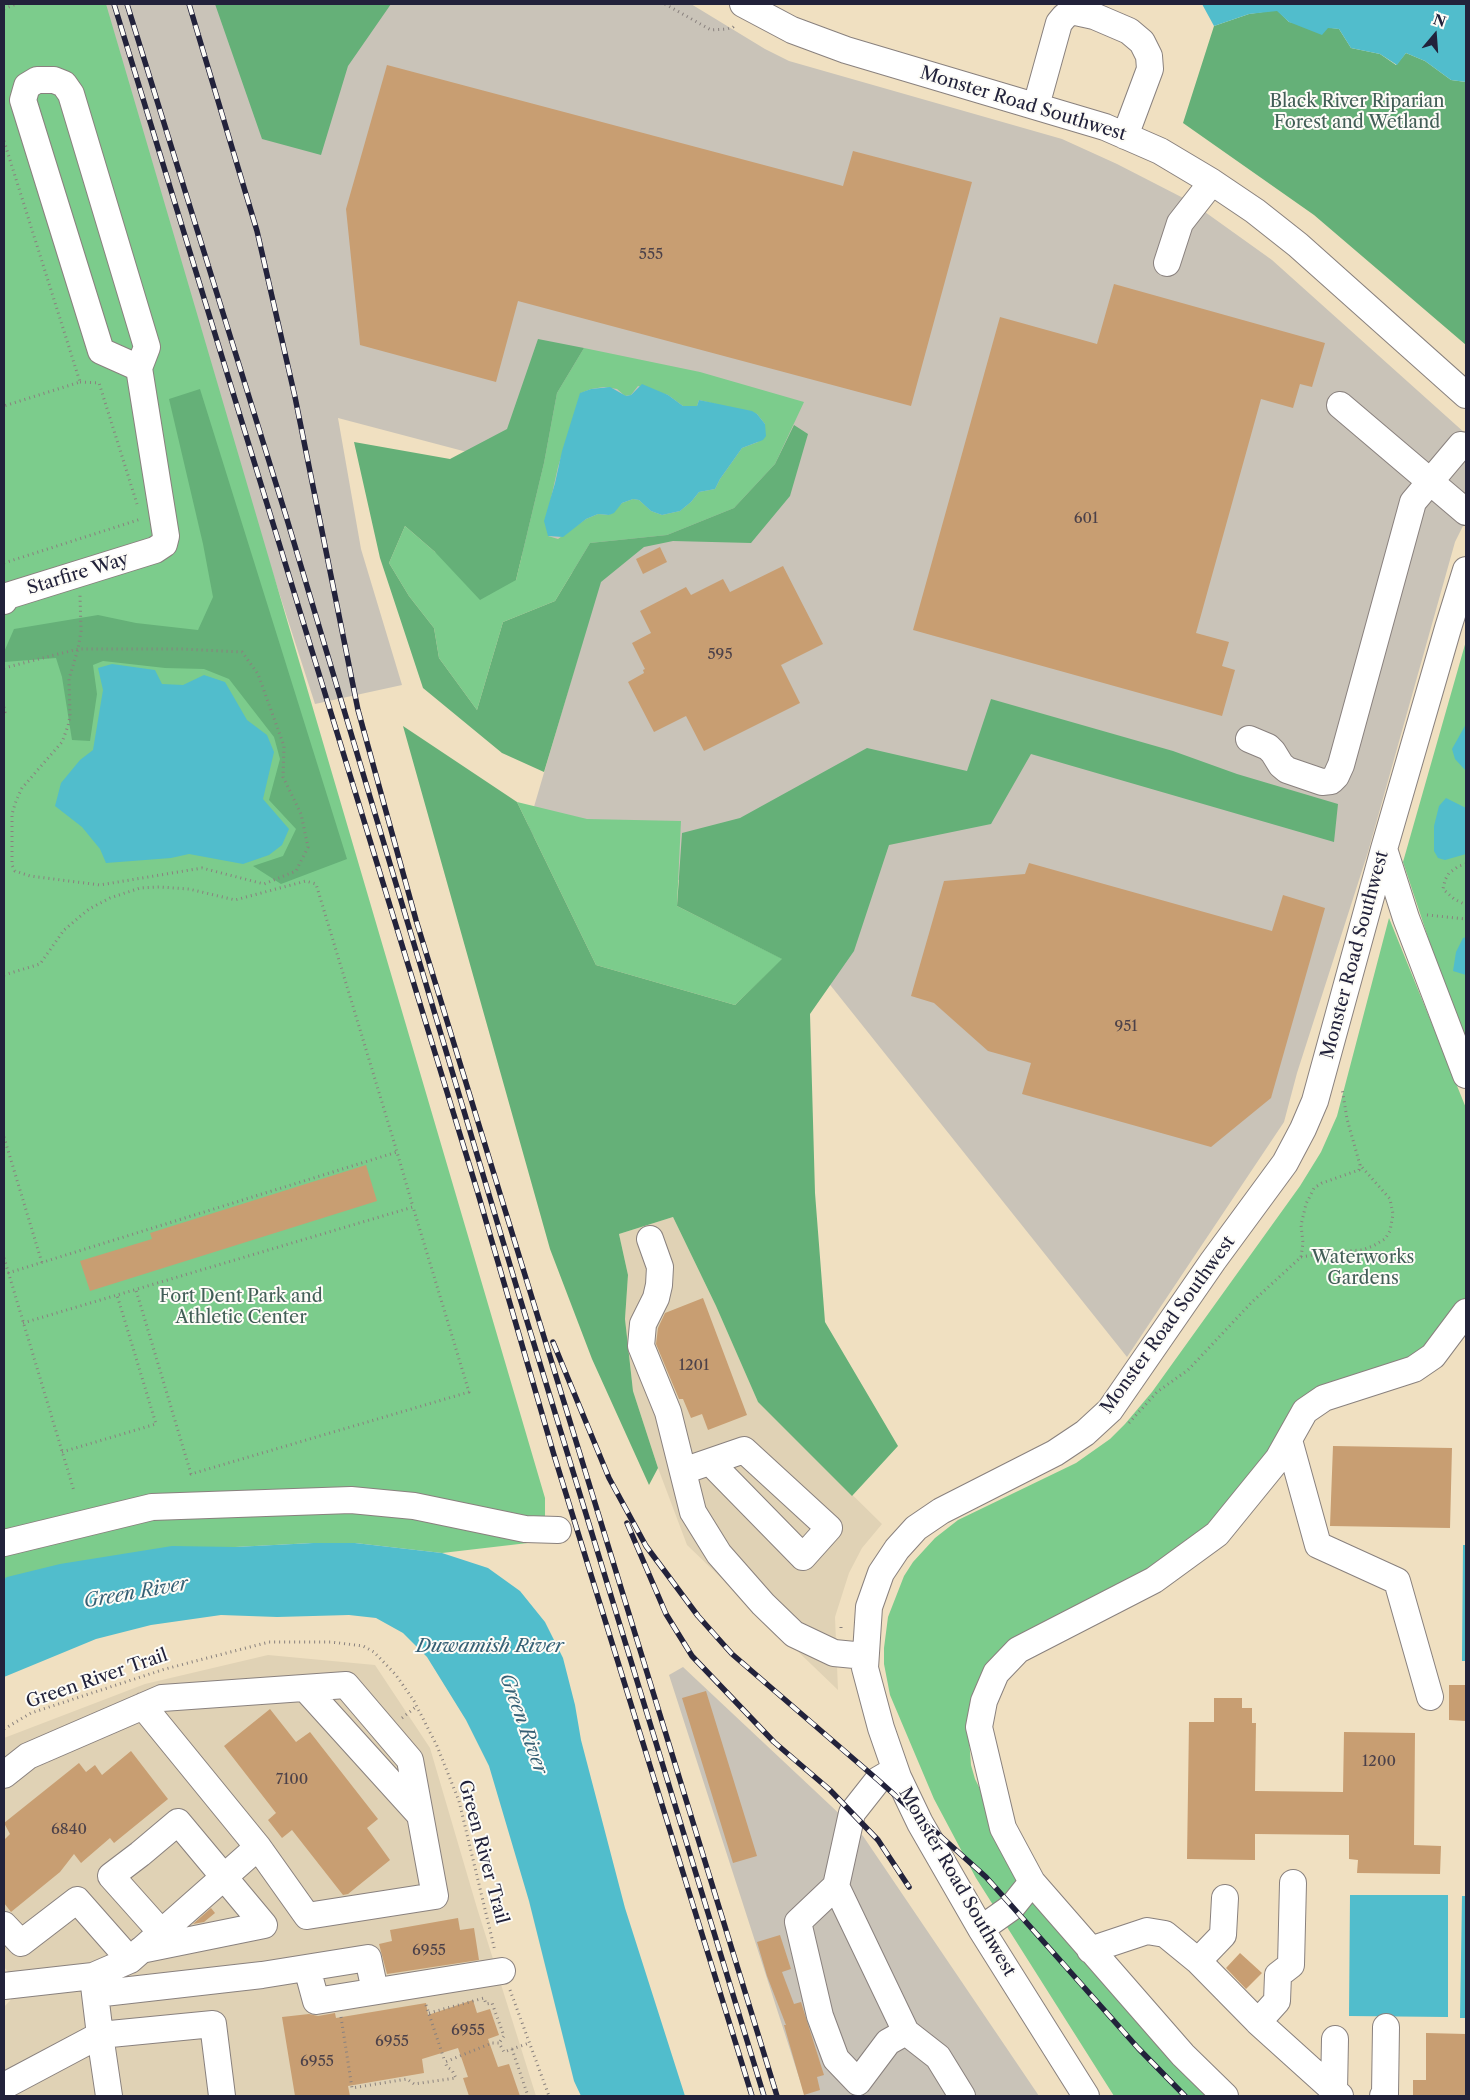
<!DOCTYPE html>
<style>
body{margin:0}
#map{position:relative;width:1470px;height:2100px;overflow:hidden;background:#f0e0c1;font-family:"Libre Caslon Text",serif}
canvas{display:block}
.frame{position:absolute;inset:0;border:5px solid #22223b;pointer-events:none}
.north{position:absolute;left:1410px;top:10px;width:50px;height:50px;-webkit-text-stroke:4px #fdfcf7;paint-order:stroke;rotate:18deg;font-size:14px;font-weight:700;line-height:20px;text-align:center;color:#22223b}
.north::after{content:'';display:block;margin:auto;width:18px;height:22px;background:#22223b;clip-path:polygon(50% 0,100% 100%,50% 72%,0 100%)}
</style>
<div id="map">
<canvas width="1470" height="2100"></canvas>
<div class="frame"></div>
<div class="north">N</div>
</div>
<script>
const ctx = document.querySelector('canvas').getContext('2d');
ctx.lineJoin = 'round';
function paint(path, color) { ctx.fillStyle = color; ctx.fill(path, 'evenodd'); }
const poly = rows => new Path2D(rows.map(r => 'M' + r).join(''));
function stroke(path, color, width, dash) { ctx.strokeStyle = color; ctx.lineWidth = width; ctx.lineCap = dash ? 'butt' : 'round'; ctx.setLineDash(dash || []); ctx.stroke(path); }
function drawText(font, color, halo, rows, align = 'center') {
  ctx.font = font + ' "Libre Caslon Text",serif'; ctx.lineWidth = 4; ctx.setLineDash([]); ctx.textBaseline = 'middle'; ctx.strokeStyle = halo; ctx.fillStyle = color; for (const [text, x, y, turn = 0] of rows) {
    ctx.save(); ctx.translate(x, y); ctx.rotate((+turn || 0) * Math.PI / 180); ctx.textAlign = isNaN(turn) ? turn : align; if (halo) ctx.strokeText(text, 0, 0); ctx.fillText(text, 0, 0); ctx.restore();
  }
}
paint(poly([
 [673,1217,716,1306,758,1402,882,1524,862,1548,849,1573,835,1617,838,1690,687,1545,658,1468,633,1391,625,1319,628,1275,619,1234],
 [268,1655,375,1665,430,1748,477,1908,536,2096,4,2096,4,2007,22,1988,4,1967,4,1738,145,1684]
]), '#e0d2b5');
paint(poly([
 [89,4,691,4,765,49,789,61,1062,139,1117,164,1191,202,1272,260,1466,434,1466,520,1455,542,1368,852,1297,1073,1284,1122,1127,1357,768,907,526,834,600,582,495,546,520,466,338,418,361,549,402,685,315,704],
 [683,1667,863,1836,1039,2096,805,2096,669,1675]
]), '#c9c3b8');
paint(poly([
 [4,4,106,4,545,1498,545,1541,442,1553,355,1543,313,1543,235,1547,4,1579],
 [584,348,700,372,804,402,775,464,734,508,667,535,590,543,555,601,503,622,477,710,439,658,434,628,409,596,389,563,405,526,435,552,516,580,544,463,557,393],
 [638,386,668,395,683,406,697,406,699,400,740,410,746,410,757,414,765,424,758,442,742,448,720,479,715,489,699,492,691,502,680,511,662,515,651,511,639,500,633,499,622,503,609,515,598,514,586,519,558,539,548,536,550,503,558,467,581,393,591,389,604,387,617,389,625,396,631,395],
 [1466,641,1466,1052,1403,862],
 [517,802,587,819,681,821,677,906,783,959,735,1005,596,965],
 [1389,918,1466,1108,1466,1297,1420,1355,1341,1382,1231,1509,1166,1560,1024,1636,969,1738,971,1765,975,1779,1015,1859,1213,2096,1114,2096,976,1878,934,1799,890,1695,884,1664,884,1648,888,1617,904,1576,913,1562,935,1538,958,1520,1076,1463,1110,1439,1125,1424,1152,1392,1300,1186,1321,1152,1337,1116]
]), '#7ccc8c');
paint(poly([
 [215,4,391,4,348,66,321,155,262,139],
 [1277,10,1289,22,1339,29,1351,48,1380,54,1396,65,1406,53,1425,61,1451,80,1466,82,1466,345,1314,215,1183,123,1214,26,1249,14],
 [538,339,584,348,557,393,544,463,516,580,480,600,435,552,405,526,389,563,409,596,434,628,439,658,477,710,503,622,555,601,590,543,667,535,734,508,775,464,794,425,808,434,790,496,751,543,673,541,644,547,601,582,544,772,502,753,423,688,380,558,354,442,450,459,507,429],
 [200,389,347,859,281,884,253,866,283,856,296,829,269,800,280,759,274,737,229,679,204,669,165,668,103,661,93,665,97,694,90,741,72,740,62,677,56,658,4,662,4,652,14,629,98,615,136,623,198,630,213,597,203,544,169,399],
 [991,699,1173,751,1237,774,1338,804,1334,842,1031,754,991,824,889,845,854,951,810,1014,815,1193,825,1322,898,1446,852,1496,758,1402,716,1306,673,1217,619,1234,628,1275,625,1319,633,1391,658,1468,649,1485,592,1359,550,1249,403,726,517,802,596,965,735,1005,782,959,677,906,682,833,740,818,867,748,967,771]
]), '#65b078');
paint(poly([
 [1202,4,1466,4,1466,82,1451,80,1425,61,1406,53,1397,65,1380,54,1351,48,1339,29,1328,28,1322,35,1289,22,1277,11,1249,14,1214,26],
 [642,384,668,395,683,406,697,406,699,400,752,411,757,414,765,424,766,436,763,440,742,448,720,479,715,489,699,492,691,502,680,511,662,515,651,511,639,500,633,499,622,503,614,513,609,515,598,514,586,519,563,537,548,536,544,521,555,483,562,451,580,393,591,389,610,387,626,396,631,395],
 [112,664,155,670,162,684,183,685,204,675,225,682,247,720,267,735,274,752,263,799,289,829,282,845,269,855,243,864,189,854,171,858,106,863,100,849,82,827,55,806,61,783,80,760,93,750,103,690,98,668],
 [1466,724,1466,771,1455,759,1452,749],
 [1446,798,1466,808,1466,854,1445,860,1438,858,1434,851,1434,826,1439,806],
 [1466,937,1466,975,1453,971,1456,952,1463,938],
 [313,1543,355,1543,442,1553,488,1568,520,1591,545,1622,563,1658,575,1705,581,1740,625,1908,685,2096,581,2096,574,2081,529,1901,489,1766,466,1720,427,1657,403,1633,376,1618,349,1615,277,1617,221,1615,151,1625,96,1639,4,1677,4,1579,7,1577,60,1564,172,1546,235,1547],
 [1463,1545,1466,1545,1466,1661,1462,1661],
 [1350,1895,1448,1895,1448,2017,1349,2016],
 [1462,1896,1466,1896,1466,2018,1460,2018]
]), '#51bdcc');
paint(poly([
 [387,65,843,186,853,151,972,182,911,406,518,301,496,382,360,345,346,209],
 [1114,284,1325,343,1312,387,1300,384,1293,408,1261,399,1196,633,1229,642,1222,666,1235,670,1222,716,913,630,1000,317,1097,344],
 [660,547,667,562,643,574,636,559],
 [783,566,823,644,781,665,800,703,704,751,686,716,654,732,628,682,644,673,643,670,645,669,632,643,651,633,640,611,686,587,691,595,723,579,730,592],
 [1029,863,1272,931,1283,895,1325,908,1271,1098,1211,1147,1022,1094,1031,1063,988,1051,934,1003,911,996,944,881,1025,874],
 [366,1165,377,1201,90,1291,80,1261,152,1239,150,1233],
 [703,1298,747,1415,708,1430,702,1414,691,1418,683,1399,679,1399,656,1344,658,1328,665,1313],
 [1333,1446,1452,1448,1450,1528,1330,1526],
 [1449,1685,1466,1685,1466,1721,1449,1720],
 [706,1691,757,1856,733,1863,682,1698],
 [1214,1698,1242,1698,1242,1708,1252,1708,1252,1723,1256,1723,1255,1791,1343,1792,1344,1732,1415,1733,1414,1845,1441,1846,1440,1874,1357,1873,1358,1860,1349,1859,1349,1835,1255,1834,1255,1860,1187,1859,1189,1722,1214,1722],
 [270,1709,296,1742,310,1732,378,1819,367,1828,390,1860,348,1894,343,1895,292,1830,282,1838,268,1820,276,1813,224,1746],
 [131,1751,168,1799,114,1843,110,1838,81,1863,74,1854,60,1872,11,1912,4,1903,4,1840,10,1834,4,1823,79,1763,86,1772,95,1765,102,1775],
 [211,1908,215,1913,204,1922,193,1924],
 [458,1918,460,1930,474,1928,479,1960,387,1974,379,1944,392,1941,390,1930],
 [780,1935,791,1969,782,1972,794,2004,801,2002,824,2075,817,2077,820,2090,804,2095,784,2025,786,2025,767,1976,757,1942],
 [1240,1953,1262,1973,1246,1989,1226,1968],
 [473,2000,477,2013,490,2009,499,2035,488,2039,498,2067,509,2064,520,2096,469,2096,463,2078,468,2077,458,2048,422,2059,424,2073,348,2086,350,2096,295,2096,282,2017,309,2014,318,2016,335,2013,336,2018,426,2003,428,2015],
 [1426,2033,1466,2034,1466,2096,1413,2096,1413,2080,1426,2080]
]), '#c89e72');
const minor = poly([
 [743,4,792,30,846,50,1105,127,1160,151,1212,182,1255,211,1298,245,1466,395],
 [1036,106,1059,23,1064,17,1071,11,1094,16,1129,31,1142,42,1149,56,1150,69,1125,136],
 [1167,263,1180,223,1212,182],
 [1340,405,1466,512],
 [4,601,4,597,155,550,164,544,166,536,139,368,101,351,23,100,27,86,37,80,54,80,64,84,71,94,147,347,139,368],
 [1249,739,1268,747,1273,752,1281,765,1287,770,1322,782,1331,781,1336,776,1341,765,1413,502,1461,445],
 [1384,849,1406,918,1466,1075],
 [650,1239,660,1267,659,1285,656,1298,643,1324,641,1346,668,1412,693,1512,719,1554,763,1604,794,1634,834,1653,865,1656],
 [1289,1440,1318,1545,1397,1581,1430,1697],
 [683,1471,744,1450,829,1528,803,1557,710,1462],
 [4,1543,152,1507,351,1500,414,1506,525,1529,558,1530],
 [305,1688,420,1815],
 [895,1770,878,1780,852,1813,836,1886,906,2032,938,2057,962,2096],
 [4,1775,28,1756,162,1698,346,1685,410,1760,435,1896,307,1916,258,1847,143,1706],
 [836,1886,798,1922,820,2016,836,2059,858,2082,888,2042,906,2032],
 [4,1925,21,1943,77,1900,130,1960],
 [981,1929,1012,1907,1032,1882],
 [141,1950,264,1925,178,1822,140,1854,111,1876,161,1932],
 [1090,1950,1147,1931,1165,1934,1198,1961,1258,2022,1340,2096],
 [1198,1961,1223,1935,1225,1898],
 [307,1968,316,2001,502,1971],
 [93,1976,130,1960,258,1847],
 [4,1986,93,1976,95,1994,262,1975,368,1958,375,1991],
 [1258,2022,1277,2001,1278,1975,1291,1965,1293,1883],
 [4,2086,100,2035,95,1994],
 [1334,2091,1335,2039],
 [109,2096,100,2035,213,2024,222,2096],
 [1086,2096,981,1929,920,1823,898,1777,881,1728,865,1668,869,1607,881,1573,897,1549,916,1528,941,1511,1055,1453,1085,1433,1110,1410,1213,1261,1285,1163,1303,1129,1315,1101,1384,849,1448,628,1466,570],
 [1225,2096,1183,2055,1032,1882,1003,1828,979,1727,984,1701,996,1673,1018,1650,1154,1580,1217,1534,1278,1459,1305,1411,1324,1398,1414,1369,1433,1356,1466,1312],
 [1383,2096,1385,2094,1386,2027]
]);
stroke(minor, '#89817e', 28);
stroke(poly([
 [665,4,711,30,727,29,733,27,735,24],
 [4,9,16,4],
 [4,141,80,382,4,406],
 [80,382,99,383,137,504],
 [4,563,141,519],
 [4,668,78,649,183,649,242,652,258,674,284,746,283,777,301,814,308,847,296,871,264,884,202,868,100,885,30,876,15,871,12,865,12,814,16,801,22,788,62,742,68,726,70,716,69,679,78,649,81,631,80,595],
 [4,707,5,712,4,715],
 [1466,864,1459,866,1449,873,1445,880,1443,889,1454,899,1466,905],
 [1427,915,1466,919],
 [4,975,40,964,64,930,89,909,110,898,140,888,160,887,189,889,235,900,306,881,316,884,397,1152],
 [4,1137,42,1263],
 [1301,1257,1330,1252,1362,1250,1373,1246,1385,1239,1390,1231,1393,1214,1390,1199,1360,1165],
 [4,1258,74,1491],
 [8,1273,397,1152,413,1207],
 [23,1323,413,1207,469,1392,191,1474,136,1290],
 [1129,1423,1157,1392,1188,1370,1252,1302,1301,1257,1303,1243,1301,1225,1306,1204,1314,1188,1322,1183,1359,1170,1360,1165,1347,1119,1342,1088],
 [62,1452,156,1424,117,1295],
 [841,1628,841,1624],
 [402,1718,417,1706],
 [4,1729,31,1713,165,1669,269,1642,331,1642,363,1646,374,1652,396,1675,414,1701,437,1746,459,1801,495,1951],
 [510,1990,549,2096],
 [426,2005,445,2062],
 [429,2013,484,1998,486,2004,492,2003,504,2036,499,2043],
 [341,2017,352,2088,407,2079,414,2084,456,2078,452,2070,447,2067,445,2062,492,2043,499,2043,504,2052,529,2043],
 [512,2049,528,2096]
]), '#89817e', 3, [1, 4]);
stroke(minor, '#fff', 26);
const rail = poly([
 [114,4,477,1190,554,1455,752,2096],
 [127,4,286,516,519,1295,764,2096],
 [189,4,257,231,295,397,358,710,416,920,777,2096],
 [553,1342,609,1478,646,1546,698,1616,732,1654,878,1780,986,1877,1138,2048,1185,2096],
 [627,1523,666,1614,692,1656,774,1742,830,1790,878,1840,909,1887]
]);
stroke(rail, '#22223b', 5.5);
stroke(rail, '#fdfcf7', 4, [11]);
drawText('15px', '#4c4149', null, [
 ["555",651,255],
 ["601",1086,519],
 ["595",720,655],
 ["951",1126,1027],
 ["1201",694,1366],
 ["1200",1379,1762],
 ["7100",292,1780],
 ["6840",69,1830],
 ["6955",429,1951],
 ["6955",468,2031],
 ["6955",392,2042],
 ["6955",317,2062]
]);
drawText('18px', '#425e57', '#fdfcf7', [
 ["Black River Riparian",1357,102],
 ["Forest and Wetland",1357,123],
 ["Waterworks",1363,1258],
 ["Gardens",1363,1279],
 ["Fort Dent Park and",241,1297],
 ["Athletic Center",241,1318]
]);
drawText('18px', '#22223b', '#fdfcf7', [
 ["Monster Road Southwest",1023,104,17],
 ["Starfire Way",78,574,-17],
 ["Monster Road Southwest",1355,955,-75],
 ["Monster Road Southwest",1168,1325,-54],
 ["Green River Trail",97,1679,-19],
 ["Green River Trail",483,1852,75],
 ["Monster Road Southwest",957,1882,60]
]);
drawText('italic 19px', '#356075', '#fdfcf7', [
 ["Green River",136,1593,-10],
 ["Duwamish River",490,1647],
 ["Green River",523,1724,70]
]);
</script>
